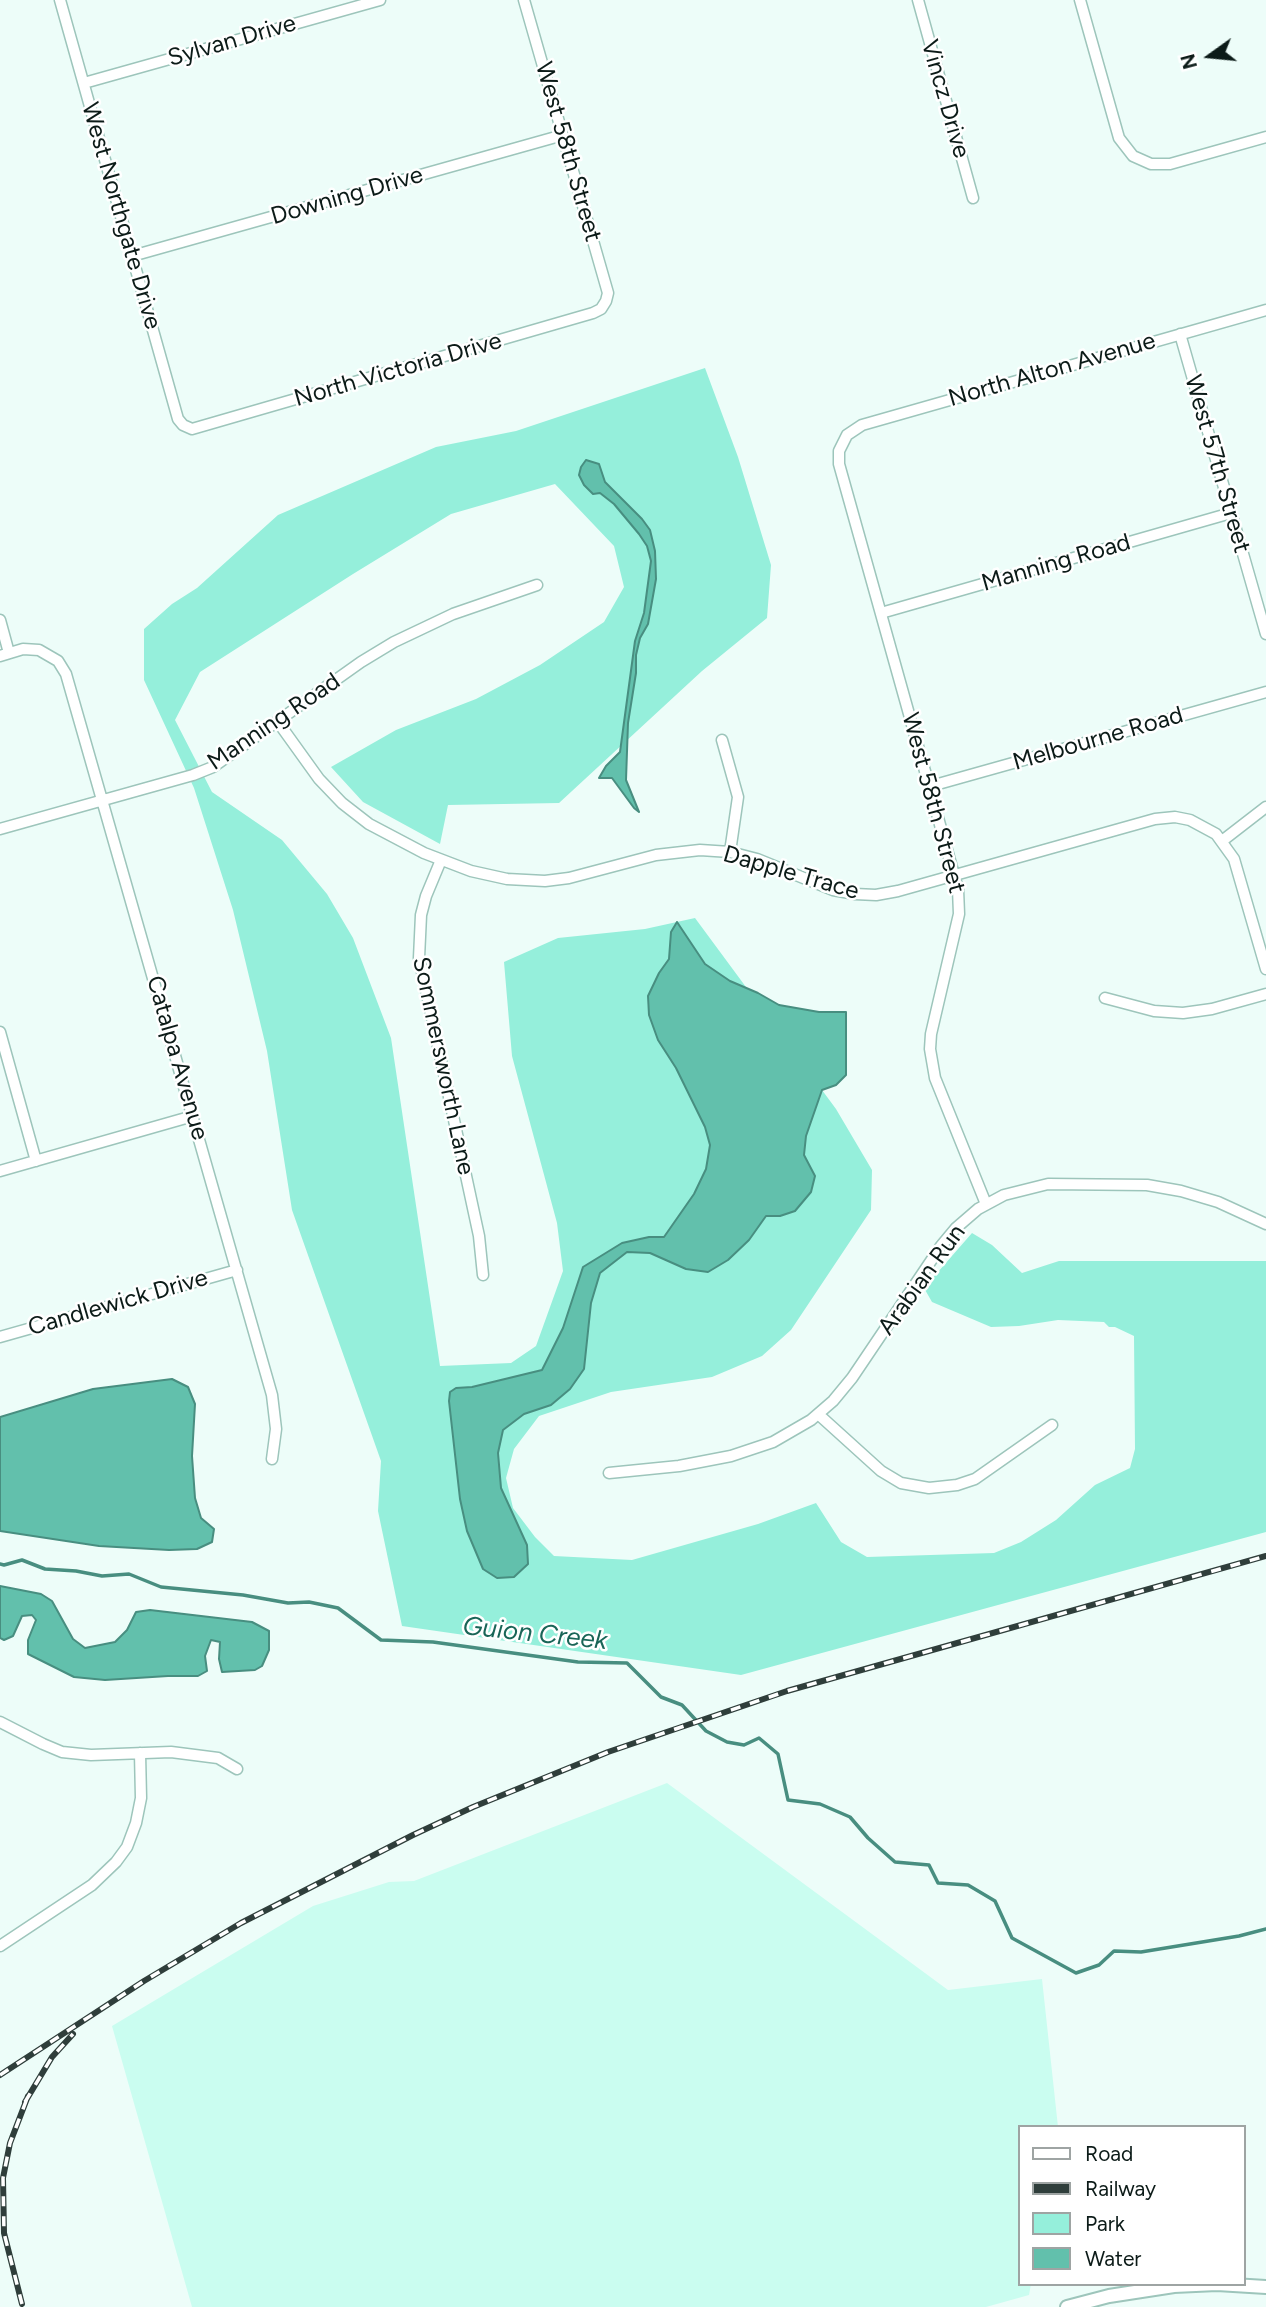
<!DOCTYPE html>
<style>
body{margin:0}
#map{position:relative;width:1266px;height:2307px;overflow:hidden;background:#edfdf9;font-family:Figtree,sans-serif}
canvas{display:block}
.legend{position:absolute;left:1018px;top:2125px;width:228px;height:161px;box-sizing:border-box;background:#fff;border:2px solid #9ea4a3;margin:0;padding:9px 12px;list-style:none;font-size:21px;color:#0c1b18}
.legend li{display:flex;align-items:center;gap:14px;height:35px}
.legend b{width:35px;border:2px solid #9ea4a3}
.north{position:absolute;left:1175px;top:21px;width:70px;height:70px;-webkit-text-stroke:5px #fff;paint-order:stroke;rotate:255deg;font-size:19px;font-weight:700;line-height:28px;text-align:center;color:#0c1b18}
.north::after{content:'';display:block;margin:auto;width:24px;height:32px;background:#0c1b18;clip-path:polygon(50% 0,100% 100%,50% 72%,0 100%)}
</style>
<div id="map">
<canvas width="1266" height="2307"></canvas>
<ul class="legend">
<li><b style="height:9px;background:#fff"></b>Road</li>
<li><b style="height:9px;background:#2f3e3b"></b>Railway</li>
<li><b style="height:19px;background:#95efdb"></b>Park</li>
<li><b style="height:19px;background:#62c0ac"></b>Water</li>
</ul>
<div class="north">N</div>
</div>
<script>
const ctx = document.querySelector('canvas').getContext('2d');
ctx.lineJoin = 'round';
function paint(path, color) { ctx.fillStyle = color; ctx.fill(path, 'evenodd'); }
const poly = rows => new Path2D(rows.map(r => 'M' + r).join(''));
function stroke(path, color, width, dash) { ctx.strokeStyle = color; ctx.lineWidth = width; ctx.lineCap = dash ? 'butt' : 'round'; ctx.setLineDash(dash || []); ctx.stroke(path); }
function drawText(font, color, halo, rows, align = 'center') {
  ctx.font = font + ' Figtree,sans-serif'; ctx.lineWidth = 5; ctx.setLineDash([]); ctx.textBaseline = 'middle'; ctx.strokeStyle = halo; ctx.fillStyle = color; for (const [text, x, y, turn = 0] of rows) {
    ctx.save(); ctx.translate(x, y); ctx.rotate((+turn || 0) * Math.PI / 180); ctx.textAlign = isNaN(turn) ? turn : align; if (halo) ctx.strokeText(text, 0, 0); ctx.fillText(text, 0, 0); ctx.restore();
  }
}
paint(poly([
 [667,1783,948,1990,1042,1979,1058,2127,1019,2127,1019,2284,1031,2284,1029,2295,986,2307,192,2307,112,2026,313,1906,389,1882,414,1881]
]), '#cafdf0');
paint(poly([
 [705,368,738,457,771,565,767,618,702,671,559,803,448,805,440,844,363,802,331,767,396,730,476,699,540,665,604,622,624,587,614,546,555,484,451,514,353,574,200,672,175,720,212,792,282,840,327,894,353,938,391,1038,440,1366,511,1363,536,1346,563,1271,557,1223,512,1056,504,962,558,938,645,929,695,918,836,1109,872,1170,871,1210,791,1330,762,1356,712,1377,611,1392,539,1416,514,1449,506,1478,513,1508,535,1537,554,1556,632,1560,758,1524,816,1503,841,1542,867,1557,994,1553,1021,1542,1056,1520,1095,1485,1130,1468,1135,1449,1134,1336,1115,1327,1109,1327,1104,1322,1058,1320,1019,1326,991,1327,932,1302,924,1288,972,1233,992,1245,1022,1273,1059,1261,1266,1261,1266,1532,741,1675,402,1626,378,1511,381,1461,292,1210,267,1051,233,910,194,788,144,680,144,629,172,604,197,588,278,515,436,447,516,431]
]), '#95efdb');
const water = poly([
 [586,460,599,464,605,482,642,519,650,530,655,551,656,579,648,624,640,638,636,655,636,673,628,723,626,780,639,812,634,808,612,778,599,778,606,766,620,752,635,641,644,613,651,561,647,546,639,534,614,504,600,493,593,494,584,485,579,475,581,467,586,460],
 [677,922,705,964,730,981,758,993,779,1005,819,1012,846,1012,846,1075,836,1085,822,1090,806,1136,804,1155,815,1176,811,1192,795,1211,780,1216,766,1216,749,1240,728,1260,708,1272,686,1269,650,1253,627,1252,600,1273,591,1303,584,1369,570,1389,551,1405,524,1414,503,1430,498,1453,501,1488,527,1545,528,1564,514,1577,497,1578,483,1569,467,1531,460,1499,449,1401,450,1392,456,1388,472,1387,542,1370,563,1328,583,1267,622,1243,649,1237,664,1237,694,1194,706,1169,710,1145,705,1127,676,1068,658,1040,649,1015,648,996,659,973,669,959,671,932,677,922],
 [172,1379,188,1387,195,1404,192,1456,195,1498,201,1518,214,1529,212,1542,197,1549,169,1550,99,1546,0,1531,0,1417,93,1389,172,1379],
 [0,1586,41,1594,52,1601,73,1639,85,1648,115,1642,127,1630,136,1612,150,1610,252,1622,269,1631,269,1650,262,1666,255,1670,222,1672,219,1659,220,1642,211,1640,205,1656,207,1671,198,1676,168,1676,105,1680,74,1677,28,1654,28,1640,36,1620,32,1615,22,1616,13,1636,4,1640,0,1638,0,1586]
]);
paint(water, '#62c0ac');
stroke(water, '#488e80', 2);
stroke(poly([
 [0,1564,4,1565,22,1560,45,1569,76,1571,102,1576,129,1574,161,1587,243,1595,288,1603,309,1602,338,1608,381,1640,433,1642,578,1662,627,1663,661,1697,682,1705,706,1731,727,1742,744,1745,759,1738,778,1754,788,1800,820,1804,850,1817,868,1838,895,1862,929,1865,938,1883,968,1885,995,1901,1012,1938,1076,1973,1099,1965,1114,1951,1141,1952,1239,1936,1266,1929]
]), '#488e80', 3.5);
const minor = poly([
 [60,0,178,419,183,425,192,429,593,313,601,309,606,301,608,293,524,0],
 [918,0,973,198],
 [1080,0,1119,138,1133,156,1151,164,1170,164,1266,137],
 [84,83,380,0],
 [132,256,563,135],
 [1180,334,1266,634],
 [881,613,1231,513],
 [0,620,9,653],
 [0,656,23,649,39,650,58,661,66,674,272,1395,276,1429,272,1459],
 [278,722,319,779,342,803,369,824,424,853,471,871,507,879,545,881,569,878,656,855,700,850,730,852,757,859,833,890,855,894,876,895,898,891,1155,819,1175,817,1190,820,1216,834,1234,859,1266,969],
 [722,740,738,797,730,852],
 [931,786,1266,692],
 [0,829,193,775,213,767,361,662,394,642,453,614,537,585],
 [1222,841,1266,807],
 [441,860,426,896,421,915,419,958,479,1236,483,1275],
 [1105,998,1154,1011,1183,1013,1212,1009,1266,994],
 [0,1032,36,1161],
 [0,1171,193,1116],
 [986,1204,935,1078,930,1049,931,1034,959,914,958,889,839,464,839,451,847,435,862,425,1266,310],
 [0,1337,237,1270],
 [818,1414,881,1471,901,1483,929,1488,957,1485,975,1479,1052,1425],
 [609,1473,679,1466,731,1456,773,1442,811,1420,833,1401,852,1378,941,1246,956,1228,978,1209,1004,1195,1048,1184,1147,1185,1181,1191,1218,1202,1266,1224],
 [0,1722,43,1744,62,1752,91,1755,171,1752,218,1758,237,1769],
 [0,1946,92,1885,116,1862,127,1847,136,1823,141,1798,140,1753]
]);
const tertiary = poly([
 [1067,2307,1109,2296,1174,2286,1217,2284,1266,2287]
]);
stroke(minor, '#9dc5bb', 13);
stroke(tertiary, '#9dc5bb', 16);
stroke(minor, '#fff', 10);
stroke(tertiary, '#fff', 12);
const rail = poly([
 [0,2075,144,1981,241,1923,413,1835,473,1807,608,1752,787,1691,1266,1556],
 [25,2102,52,2057,73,2034],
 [22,2304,4,2233,3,2178,10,2143,28,2096]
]);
stroke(rail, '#2f3e3b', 6);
stroke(rail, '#fff', 3.5, [10]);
drawText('24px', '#0c1b18', '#fff', [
 ["Sylvan Drive",232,41,-16],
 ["Vincz Drive",945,99,74],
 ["West 58th Street",568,152,74],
 ["Downing Drive",347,196,-16],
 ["West Northgate Drive",121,216,74],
 ["North Victoria Drive",398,370,-16],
 ["North Alton Avenue",1052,370,-16],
 ["West 57th Street",1217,464,74],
 ["Manning Road",1056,563,-16],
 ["Manning Road",274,722,-34],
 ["Melbourne Road",1098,739,-16],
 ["West 58th Street",933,803,75],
 ["Dapple Trace",791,873,16],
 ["Catalpa Avenue",177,1058,74],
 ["Sommersworth Lane",443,1066,78],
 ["Arabian Run",922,1280,-54],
 ["Candlewick Drive",118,1303,-16]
]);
drawText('italic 26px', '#196557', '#fff', [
 ["Guion Creek",535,1634,6]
]);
</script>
